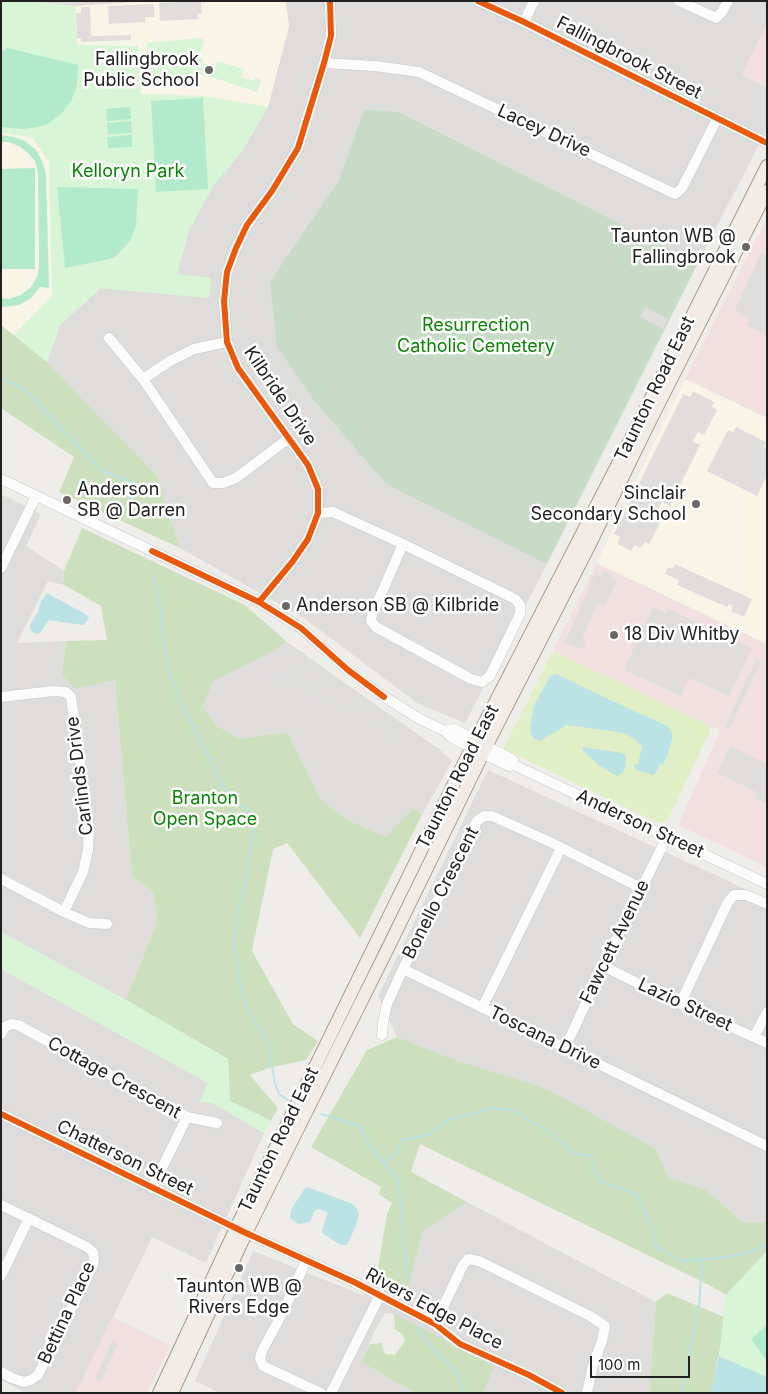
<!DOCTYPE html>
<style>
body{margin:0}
#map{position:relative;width:768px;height:1394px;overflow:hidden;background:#efedea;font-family:Inter,sans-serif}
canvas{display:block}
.frame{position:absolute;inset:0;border:2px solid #212121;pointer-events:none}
.scale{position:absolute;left:590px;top:1356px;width:100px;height:22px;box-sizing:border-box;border:2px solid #212121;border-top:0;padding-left:6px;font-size:15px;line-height:18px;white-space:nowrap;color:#212121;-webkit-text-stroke:4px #fff;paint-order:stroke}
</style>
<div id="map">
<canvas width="768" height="1394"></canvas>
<div class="frame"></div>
<div class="scale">100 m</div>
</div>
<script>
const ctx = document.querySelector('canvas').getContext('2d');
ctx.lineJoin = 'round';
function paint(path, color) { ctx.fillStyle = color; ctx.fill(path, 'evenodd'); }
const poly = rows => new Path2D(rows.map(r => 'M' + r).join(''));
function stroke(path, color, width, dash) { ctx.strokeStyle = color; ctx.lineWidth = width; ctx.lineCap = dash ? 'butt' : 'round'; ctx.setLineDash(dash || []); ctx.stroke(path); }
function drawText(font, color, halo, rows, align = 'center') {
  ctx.font = font + ' Inter,sans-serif'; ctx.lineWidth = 5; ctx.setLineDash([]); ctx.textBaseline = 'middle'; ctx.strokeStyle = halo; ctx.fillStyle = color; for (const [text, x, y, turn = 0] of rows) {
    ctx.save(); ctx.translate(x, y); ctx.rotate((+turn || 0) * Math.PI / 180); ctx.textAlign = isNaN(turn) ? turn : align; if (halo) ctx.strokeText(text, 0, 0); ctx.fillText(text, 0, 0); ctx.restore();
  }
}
paint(poly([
 [30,1,155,1,75,6],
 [286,1,767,1,767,25,742,75,767,87,767,129,698,263,399,112,364,109,339,180,311,222,277,347,315,402,387,485,547,564,465,723,417,703,304,618,180,548,157,476,47,362,60,325,101,288,209,298,211,278,176,275,189,230,213,186,242,151,268,107,289,26],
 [1,494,41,514,26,546,64,571,64,585,48,581,17,643,66,641,62,674,115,680,132,877,153,892,157,922,126,1000,1,932],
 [287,642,440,750,452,761,422,815,413,808,386,837,350,821,321,800,287,732,240,739,217,726,203,707,214,681,268,654],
 [488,770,767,899,767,1222,744,1223,705,1189,669,1178,655,1148,530,1083,458,1061,397,1037,378,996],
 [1,969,208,1083,200,1102,213,1103,264,1133,206,1263,152,1237,76,1393,26,1393,1,1380],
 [467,1202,656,1302,649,1393,483,1393,493,1367,394,1314,385,1313,375,1331,361,1362,415,1393,220,1393,195,1381,253,1251,362,1295,392,1286,408,1289,423,1231]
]), '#dedddb');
paint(poly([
 [767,25,767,87,742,75],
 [767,217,767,418,685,379],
 [597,563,767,644,767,867,678,825,721,729,710,727,705,723,553,651],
 [112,1317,170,1345,147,1393,76,1393]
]), '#f2e0e1');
paint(poly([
 [155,1,286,1,289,26,268,107,203,96,141,94,77,45,75,6],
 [1,133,32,137,49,162,52,296,14,335,1,325],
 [685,379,767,418,767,644,597,563]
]), '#f8f5e7');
paint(poly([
 [553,651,705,723,710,727,709,733,668,820,662,823,655,821,503,749]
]), '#e1efc7');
paint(poly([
 [1,325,47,362,157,476,180,548,59,492,74,457,1,408],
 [82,528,245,605,287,642,268,654,214,681,203,707,217,726,240,739,287,732,321,800,350,821,386,837,413,808,422,815,360,938,287,843,273,849,252,951,293,1024,318,1041,306,1060,269,1068,250,1075,278,1108,271,1121,230,1101,228,1059,126,1000,157,922,153,892,132,877,115,680,75,689,62,674,66,641,107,640,101,606,64,585,64,571],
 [397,1037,458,1061,530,1083,554,1093,655,1148,669,1178,705,1189,744,1223,767,1222,767,1251,726,1295,711,1286,420,1144,411,1172,467,1202,423,1231,408,1289,397,1283,392,1286,377,1274,387,1214,392,1203,379,1194,381,1187,311,1147,367,1050],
 [667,1293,724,1317,724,1329,711,1393,649,1393,656,1302],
 [394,1313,494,1367,483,1393,415,1393,361,1362,370,1344,382,1343,383,1350,386,1354,395,1355,405,1341,402,1334,395,1329]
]), '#cde0bd');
paint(poly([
 [364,109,399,112,698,263,547,564,387,485,315,402,277,347,270,282,339,180]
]), '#c7dbc6');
paint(poly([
 [1,1,30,1,75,6,77,45,138,46,141,94,203,96,268,107,242,151,213,186,189,230,177,274,211,278,209,298,101,288,60,325,47,362,14,335,52,296,49,162,32,137,1,133],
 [200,38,204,40,198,58,203,59,202,63,215,68,217,61,244,69,241,77,254,81,255,78,261,80,257,92,205,75,149,78,147,43],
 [1,932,126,1000,228,1059,230,1101,271,1121,264,1133,213,1103,200,1102,208,1083,1,969],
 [767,1252,767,1377,719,1356,726,1295]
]), '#d8f6d5');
paint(poly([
 [7,48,79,65,76,89,71,101,61,114,48,124,38,127,23,129,1,127,1,52],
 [203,98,208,189,156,192,151,101],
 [130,107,131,119,107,121,106,109],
 [131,121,132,133,108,134,107,123],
 [1,135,14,137,25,141,36,150,42,161,46,174,49,288,40,287,31,298,19,305,4,307,1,307,1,298,8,299,21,295,31,287,37,277,39,267,38,172,35,161,28,153,19,146,8,142,1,142],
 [132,135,132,147,108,148,107,137],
 [35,168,35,269,1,269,1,169],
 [57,187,138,189,136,226,130,241,114,258,65,268],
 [767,1325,767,1361,751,1339]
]), '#b2eacb');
paint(poly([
 [201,1,202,14,198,14,198,19,160,21,159,3],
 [154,4,154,17,145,17,145,22,109,24,108,6],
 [81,7,90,7,91,36,131,35,131,40,81,42,81,38,77,38,76,13,81,13],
 [761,253,767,256,767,334,747,325,750,318,735,310],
 [645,307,668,319,663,329,640,317],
 [693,391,714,402,712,407,717,410,704,435,698,432,693,441,700,445,670,506,662,502,657,512,664,515,649,544,645,542,641,548,634,545,631,551,617,544,620,537,614,534,683,394,690,397],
 [736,427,766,442,764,447,767,448,767,475,757,496,707,471,728,430,733,432],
 [675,564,752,599,744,617,731,611,733,606,729,604,727,607,677,585,679,580,665,574,668,567,673,569],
 [604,571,613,575,611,579,617,581,605,606,598,603,582,639,586,641,582,650,565,642,595,574,601,576],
 [653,607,666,613,668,609,752,648,729,696,689,678,681,696,624,670],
 [756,659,761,661,729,729,725,727],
 [297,668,315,671,314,677,340,698,344,694,355,704,352,708,355,711,361,707,372,723,367,727,370,730,372,730,374,725,384,726,383,733,389,736,393,732,402,743,390,751,382,741,376,740,359,752,354,745,366,735,362,732,358,736,351,727,357,723,335,701,330,706,312,692,315,687,309,684,307,689,271,684,272,680,268,679,268,674,295,676],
 [730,746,767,764,767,804,755,798,757,792,717,773],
 [112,1341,118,1344,101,1381,95,1379]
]), '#dfdedd');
paint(poly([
 [47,593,85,614,89,617,86,623,83,625,49,620,39,634,34,633,30,629,30,625,38,612,41,601],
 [556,674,636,712,668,726,673,735,668,754,663,765,660,764,658,770,653,775,636,770,633,764,638,765,642,746,636,740,624,733,567,725,540,741,535,739,531,735,530,728,534,706,550,676],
 [582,747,616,752,625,754,626,766,623,773,617,776,600,766,583,751],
 [307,1187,353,1204,357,1209,359,1214,355,1228,347,1245,341,1245,323,1234,322,1230,328,1213,320,1209,315,1210,310,1222,298,1224,290,1218,291,1210,303,1191],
 [719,1356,767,1377,767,1393,711,1393]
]), '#bbe2e5');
stroke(poly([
 [1,378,24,389,101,470,136,484,137,490,128,505],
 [153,575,160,605,168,670,182,705,228,796,237,804,247,809,254,829,245,886,237,913,234,943,240,983,247,1007,268,1044,275,1083,279,1094,292,1103],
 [321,1114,360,1126,370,1146,399,1182,407,1275],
 [384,1162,396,1155,402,1140,428,1135,448,1120,482,1111,490,1108,512,1110,543,1128,576,1154,592,1156,593,1168,600,1181,636,1194,650,1222,657,1247,680,1261,728,1257,751,1252,767,1245],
 [417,1327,431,1347,457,1373,464,1393],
 [682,1393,699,1307,702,1259]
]), '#bbe2e5', 2);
const minor = poly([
 [478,1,524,22,767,143],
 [679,1,716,18,722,12,728,1],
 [524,22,534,1],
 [324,63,375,66,419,72,675,194,682,188,717,119],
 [109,338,143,379,213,483,223,483,236,478,289,438],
 [143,379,170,361,194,349,227,342],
 [1,479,259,602,301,628,348,670,378,693,420,719,445,731,451,737,483,754,509,766,514,765,767,884],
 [318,513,333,512,403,544,515,599,520,605,520,614,490,676,482,682,471,679,376,627,371,621,372,615,403,544],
 [1,568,36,496],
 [259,602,293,561,308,539,318,513,318,489,308,465,238,368,227,342,224,301,227,272,236,248,247,225,272,191,298,148,324,63,331,36,330,1],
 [1,697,53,691,66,692,71,697,89,828,88,850,83,872,64,912],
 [445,731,454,729,513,760,514,765],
 [1,879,64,912,89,923,107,924],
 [603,966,680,1004,767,1043],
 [403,969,767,1146],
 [680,1004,728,902,734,895,746,895,767,904],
 [482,1008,561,848],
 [1,1034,5,1027,11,1024,18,1025,187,1117,217,1123],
 [382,1035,383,1023,387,1004,403,969,477,821,484,816,492,816,550,842,641,888],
 [754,1037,767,1012],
 [565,1048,603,966,667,837],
 [1,1114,246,1233,354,1282,435,1324,460,1344,529,1375,562,1393],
 [152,1188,187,1117],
 [1,1205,87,1247,93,1252,94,1259,93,1265,38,1375,31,1380,24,1382,12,1378,1,1372],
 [306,1261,283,1312,262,1351,260,1358,263,1366,321,1393],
 [1,1276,29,1218],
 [435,1324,463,1265,468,1259,479,1261,590,1316,605,1326,602,1341,593,1365,587,1393],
 [331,1393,380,1295]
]);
const major = poly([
 [159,1393,236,1228,466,759,623,454,767,166],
 [172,1393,246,1233,387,950,491,737,588,548,651,419,767,191]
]);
stroke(minor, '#c8c7c6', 11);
stroke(major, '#a69886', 14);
stroke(minor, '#fdfcfc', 10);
stroke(major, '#f2ebe6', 12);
stroke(poly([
 [478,1,524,22,767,143],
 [152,551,259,602,301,628,348,670,384,697],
 [259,602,293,561,308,539,318,513,318,489,308,465,238,368,227,342,224,301,227,272,236,248,247,225,272,191,298,148,324,63,331,36,330,1],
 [1,1114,246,1233,354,1282,435,1324,460,1344,529,1375,562,1393]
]), '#e8590c', 6);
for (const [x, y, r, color] of [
 [209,70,5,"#696867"],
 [746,247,5,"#696867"],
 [67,500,5,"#696867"],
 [696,504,5,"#696867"],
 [286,606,5,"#696867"],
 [614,635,5,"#696867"],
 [239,1268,5,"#696867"]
]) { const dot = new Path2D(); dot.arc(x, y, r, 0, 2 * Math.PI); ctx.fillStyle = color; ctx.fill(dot); stroke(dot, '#fff', 2); }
drawText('18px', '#212121', '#fff', [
 ["Fallingbrook Street",629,58,27],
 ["Lacey Drive",544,131,25],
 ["Taunton Road East",655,389,-64],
 ["Kilbride Drive",280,396,56],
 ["Carlinds Drive",80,776,-97],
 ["Taunton Road East",458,777,-63],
 ["Anderson Street",640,824,25],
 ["Bonello Crescent",441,893,-63],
 ["Fawcett Avenue",615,942,-64],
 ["Lazio Street",685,1005,25],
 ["Toscana Drive",545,1038,26],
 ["Cottage Crescent",114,1078,29],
 ["Taunton Road East",279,1140,-64],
 ["Chatterson Street",125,1158,26],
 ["Rivers Edge Place",434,1309,28],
 ["Bettina Place",67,1313,-65]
]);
drawText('18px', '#212121', '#fff', [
 ["Fallingbrook",199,60],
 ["Public School",199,81],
 ["Taunton WB @",736,237],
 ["Fallingbrook",736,258],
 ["Anderson",77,490,"left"],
 ["SB @ Darren",77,511,"left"],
 ["Sinclair",686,494],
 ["Secondary School",686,515],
 ["Anderson SB @ Kilbride",296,606,"left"],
 ["18 Div Whitby",624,635,"left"],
 ["Taunton WB @",239,1287,"center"],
 ["Rivers Edge",239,1308,"center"]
], 'right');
drawText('18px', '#088603', '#fff', [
 ["Kelloryn Park",128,172],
 ["Resurrection",476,326],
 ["Catholic Cemetery",476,347],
 ["Branton",205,799],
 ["Open Space",205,820]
]);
</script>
